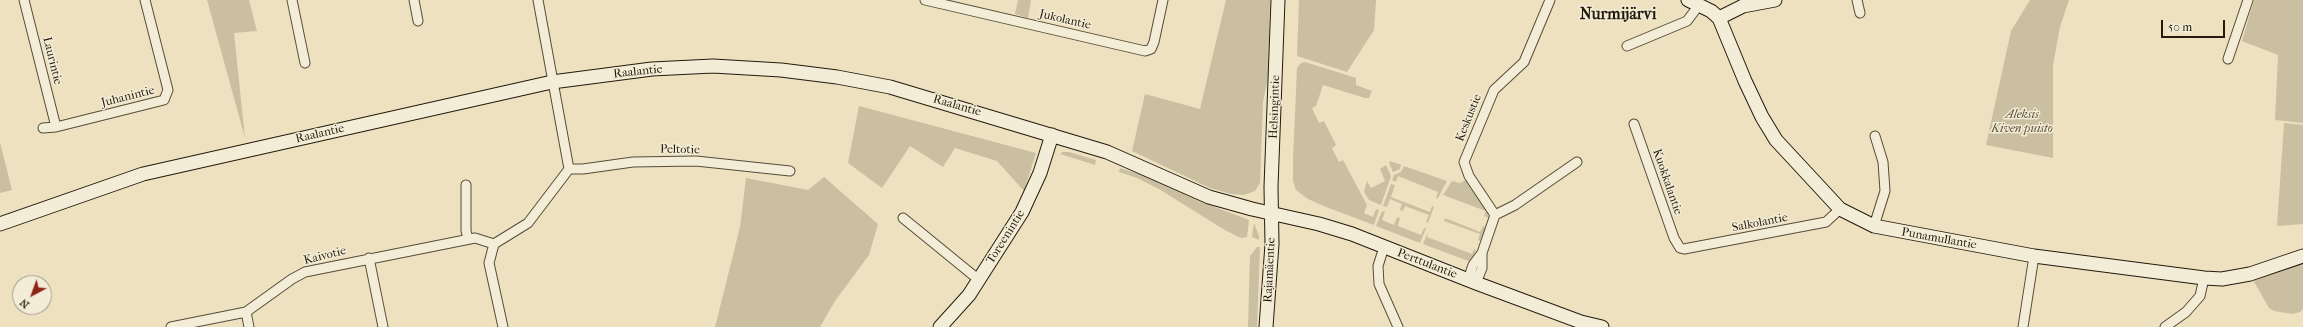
<!DOCTYPE html>
<meta charset="utf-8">
<style>
body{margin:0}
#map{position:relative;width:2303px;height:327px;overflow:hidden;background:#ede1c0;font-family:"IM FELL French Canon",serif}
canvas{display:block}
.north{position:absolute;left:12px;top:275px;width:40px;height:40px;box-sizing:border-box;background:#f3ecd6;border:1px solid #a09885;border-radius:50%;rotate:221deg;font-size:11px;font-weight:700;line-height:16px;text-align:center;color:#241a0c}
.north::after{content:'';display:block;margin:auto;width:14px;height:18px;background:#8f2418;clip-path:polygon(50% 0,100% 100%,50% 72%,0 100%)}
.scale{position:absolute;left:2161px;top:20px;width:64px;height:18px;box-sizing:border-box;border:2px solid #241a0c;border-top:0;padding-left:5px;font-size:12px;line-height:14px;white-space:nowrap;color:#241a0c;-webkit-text-stroke:3px #f3ecd6;paint-order:stroke}
</style>
<div id="map">
<canvas width="2303" height="327"></canvas>
<div class="north">N</div>
<div class="scale">50 m</div>
</div>
<script>
const ctx = document.querySelector('canvas').getContext('2d');
ctx.lineJoin = 'round';
function paint(path, color) { ctx.fillStyle = color; ctx.fill(path, 'evenodd'); }
const poly = rows => new Path2D(rows.map(r => 'M' + r).join(''));
function stroke(path, color, width, dash) { ctx.strokeStyle = color; ctx.lineWidth = width; ctx.lineCap = dash ? 'butt' : 'round'; ctx.setLineDash(dash || []); ctx.stroke(path); }
function drawText(font, color, halo, rows, align = 'center') {
  ctx.font = font + ' "IM FELL French Canon",serif'; ctx.lineWidth = 3; ctx.setLineDash([]); ctx.textBaseline = 'middle'; ctx.strokeStyle = halo; ctx.fillStyle = color; for (const [text, x, y, turn = 0] of rows) {
    ctx.save(); ctx.translate(x, y); ctx.rotate((+turn || 0) * Math.PI / 180); ctx.textAlign = isNaN(turn) ? turn : align; if (halo) ctx.strokeText(text, 0, 0); ctx.fillText(text, 0, 0); ctx.restore();
  }
}
paint(poly([
 [207,0,249,0,257,31,234,33,245,138],
 [1018,0,1031,0,1028,18,1015,14],
 [1226,0,1270,0,1268,78,1263,102,1260,183,1255,191,1244,195,1231,194,1210,188,1132,151,1145,94,1200,109],
 [1299,0,1376,0,1374,30,1347,72,1297,56],
 [2030,0,2069,0,2060,27,2053,65,2053,158,1986,145,2011,31],
 [2254,0,2303,0,2303,123,2275,120,2278,55,2242,41],
 [1305,62,1356,78,1356,85,1372,91,1369,98,1365,98,1323,85,1316,106,1312,108,1319,123,1324,121,1336,145,1332,148,1339,162,1343,160,1367,205,1364,213,1373,217,1376,209,1379,210,1374,225,1326,207,1308,199,1296,190,1293,181,1293,158,1297,68,1301,63],
 [859,106,1036,153,1024,191,997,161,955,148,943,167,910,146,882,188,848,163],
 [2284,123,2303,125,2303,224,2277,226],
 [0,142,12,190,0,193],
 [1062,152,1069,152,1096,160,1095,165,1060,154],
 [1390,161,1401,165,1400,169,1393,172,1389,163],
 [1386,165,1391,176,1381,205,1369,200,1364,192,1367,181,1371,188,1385,181,1380,169],
 [1404,166,1447,181,1438,198,1436,198,1438,192,1398,176,1396,182,1392,180,1394,175,1401,172],
 [1120,168,1148,177,1199,201,1249,220,1247,237,1241,238,1223,229,1159,189,1137,178,1119,172],
 [824,177,878,224,869,255,835,301,820,327,715,327,740,227,746,178,808,190],
 [1466,180,1486,209,1489,218,1484,216,1486,211,1443,195,1452,181,1460,183],
 [1391,184,1395,185,1391,197,1430,212,1432,206,1434,207,1428,223,1426,222,1429,215,1405,206,1403,211,1400,210,1402,204,1390,199,1387,207,1383,206],
 [1382,211,1385,212,1382,220,1394,225,1397,217,1400,218,1398,226,1421,235,1424,228,1426,228,1420,243,1376,226],
 [1445,218,1480,232,1483,226,1486,227,1480,241,1478,240,1480,234,1444,221],
 [1254,223,1259,236,1259,240,1252,237],
 [1428,232,1427,237,1472,254,1474,249,1476,250,1471,262,1423,244],
 [1257,247,1260,247,1257,327,1248,327,1250,256],
 [2303,261,2303,309,2300,312,2292,314,2274,311,2269,308,2253,280]
]), '#cbbfa1');
const street = poly([
 [24,0,56,127],
 [292,0,305,63],
 [414,0,418,21],
 [925,0,1145,51,1151,49,1154,42,1163,0],
 [1857,0,1860,13],
 [1627,46,1687,21,1699,5],
 [2228,59,2248,0],
 [1634,124,1674,238,1680,248,1684,249,1826,222,1840,209],
 [43,128,56,127,164,100,168,90,145,0],
 [569,169,583,169,633,162,696,161,790,171],
 [466,185,466,231,468,239],
 [1495,215,1515,205,1577,162],
 [903,218,979,280],
 [1874,226,1885,191,1883,162,1875,136],
 [1384,247,1378,266,1379,284,1398,327],
 [369,258,383,327],
 [1468,280,1473,265,1482,253],
 [1476,283,1482,268,1482,253,1495,215,1469,176,1464,162,1494,90,1524,62,1550,0],
 [246,312,249,327],
 [171,327,246,312,292,279,305,272,475,238,494,244],
 [503,327,489,263,494,244,528,223,569,169,538,0],
 [2023,327,2034,256],
 [2165,327,2186,312,2200,296,2204,278]
]);
const secondary = poly([
 [1688,0,1711,11,1719,18,1745,81,1762,117,1776,140,1840,209,1874,226,2034,256,2204,278,2222,279,2250,274,2303,256],
 [1719,18,1743,6,1775,0],
 [0,224,143,174,552,82,652,69,713,66,781,70,837,77,890,87,1107,152,1209,197,1252,209,1319,224,1352,234,1476,283,1581,322,1602,327],
 [940,327,969,295,1022,212,1040,173,1052,135],
 [1266,327,1272,244,1271,187,1278,0]
]);
stroke(street, '#564c39', 11);
stroke(secondary, '#241a0c', 15);
stroke(street, '#f3ecd6', 9);
stroke(secondary, '#f3ecd6', 13);
drawText('12px', '#241a0c', '#f3ecd6', [
 ["Jukolantie",1065,20,13],
 ["Laurintie",52,61,76],
 ["Raalantie",638,72,-6],
 ["Juhanintie",128,97,-14],
 ["Raalantie",957,106,16],
 ["Helsingintie",1275,107,-88],
 ["Keskustie",1469,118,-68],
 ["Raalantie",320,134,-13],
 ["Peltotie",680,150,1],
 ["Kuokkalantie",1667,182,71],
 ["Salkolantie",1760,223,-11],
 ["Toreenintie",1006,237,-58],
 ["Punamullantie",1939,239,10],
 ["Kaivotie",325,256,-14],
 ["Perttulantie",1427,264,21],
 ["Rajamäentie",1270,270,-87]
]);
drawText('italic 12px', '#564c39', '#f3ecd6', [
 ["Aleksis",2022,115],
 ["Kiven puisto",2022,129]
]);
drawText('bold 16px', '#241a0c', '#f3ecd6', [
 ["Nurmijärvi",1618,15]
]);
</script>
